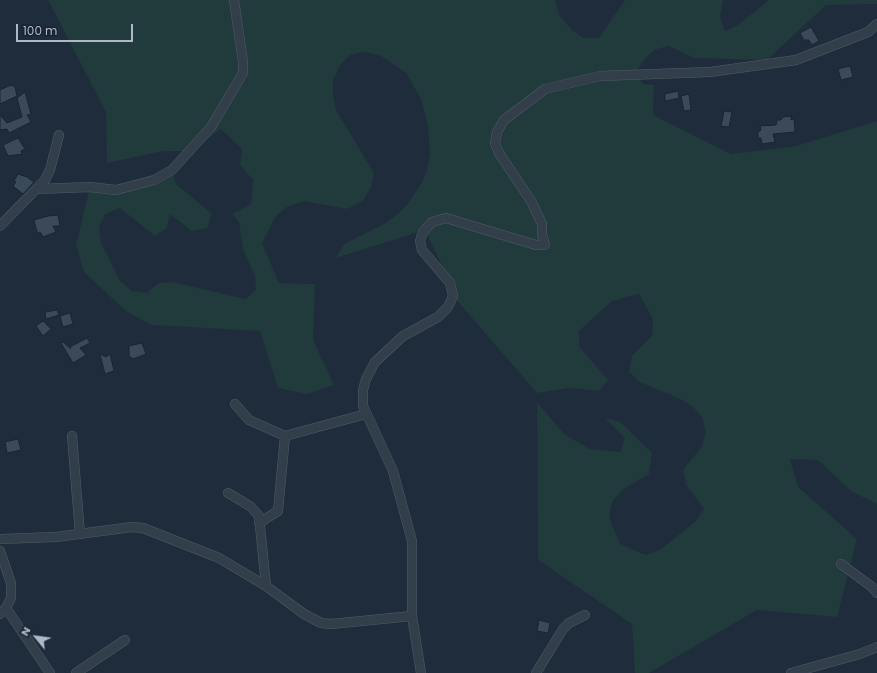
<!DOCTYPE html>
<style>
body{margin:0}
#map{position:relative;width:877px;height:673px;overflow:hidden;background:#1f2c3b;font-family:Poppins,sans-serif}
canvas{display:block}
.north{position:absolute;left:16px;top:617px;width:40px;height:40px;-webkit-text-stroke:3px #192330;paint-order:stroke;rotate:299deg;font-size:11px;font-weight:700;line-height:16px;text-align:center;color:#aeb8c7}
.north::after{content:'';display:block;margin:auto;width:14px;height:18px;background:#aeb8c7;clip-path:polygon(50% 0,100% 100%,50% 72%,0 100%)}
.scale{position:absolute;left:16px;top:24px;width:117px;height:18px;box-sizing:border-box;border:2px solid #aeb8c7;border-top:0;padding-left:5px;font-size:12px;line-height:14px;white-space:nowrap;color:#aeb8c7;-webkit-text-stroke:3px #192330;paint-order:stroke}
</style>
<div id="map">
<canvas width="877" height="673"></canvas>
<div class="north">N</div>
<div class="scale">100 m</div>
</div>
<script>
const ctx = document.querySelector('canvas').getContext('2d');
ctx.lineJoin = 'round';
function paint(path, color) { ctx.fillStyle = color; ctx.fill(path, 'evenodd'); }
const poly = rows => new Path2D(rows.map(r => 'M' + r).join(''));
function stroke(path, color, width, dash) { ctx.strokeStyle = color; ctx.lineWidth = width; ctx.lineCap = dash ? 'butt' : 'round'; ctx.setLineDash(dash || []); ctx.stroke(path); }
paint(poly([
 [48,0,555,0,560,16,572,30,584,38,599,38,625,0,723,0,720,17,725,31,738,25,769,0,877,0,877,4,826,5,767,60,694,58,668,46,654,50,644,60,635,73,643,84,654,85,653,115,731,154,796,146,877,121,877,504,851,491,818,460,790,459,798,487,857,539,837,617,757,610,649,673,635,673,632,624,538,560,537,402,564,434,590,449,620,452,625,438,605,418,620,422,652,453,649,474,622,490,612,502,609,517,620,544,646,555,660,550,696,521,704,509,686,485,683,470,702,446,706,432,702,417,692,406,680,399,640,382,629,372,632,356,652,336,653,319,639,294,612,301,579,331,579,346,608,380,599,391,570,388,537,393,453,296,450,283,425,230,336,258,344,244,384,224,396,215,407,205,422,182,427,169,430,154,428,126,421,99,406,73,381,56,365,52,350,55,340,65,333,80,333,95,336,110,374,173,371,187,363,201,347,209,304,201,287,207,276,216,262,243,279,283,315,284,313,340,334,385,307,394,278,388,260,331,151,325,126,311,84,272,76,245,90,187,116,190,172,170,176,184,212,214,207,228,192,231,170,214,167,228,155,236,120,208,105,214,99,227,101,242,120,281,132,291,146,293,159,283,173,282,245,299,256,290,255,276,243,249,239,222,232,214,251,204,253,180,240,165,242,149,221,129,191,151,164,151,107,163,106,112]
]), '#213a3c');
const building = poly([
 [811,27,819,41,812,45,809,40,804,40,800,33,811,27],
 [850,66,853,77,841,80,838,69,850,66],
 [11,85,15,87,17,96,0,104,0,90,11,85],
 [678,91,679,98,665,101,665,94,678,91],
 [25,92,31,114,27,115,31,122,9,133,7,129,0,130,0,115,7,123,22,117,17,98,25,92],
 [689,94,691,110,684,111,681,96,689,94],
 [724,111,732,112,729,127,721,126,724,111],
 [791,116,791,120,794,119,795,132,773,134,775,142,762,144,761,138,758,138,758,132,761,130,760,126,776,125,777,120,781,120,783,117,791,116],
 [18,138,25,149,21,151,22,154,8,156,3,145,18,138],
 [18,174,27,177,34,182,23,194,13,186,16,182,14,181,18,174],
 [58,215,60,226,53,226,56,232,43,237,41,233,37,232,34,220,48,216,58,215],
 [57,310,59,315,46,319,45,312,57,310],
 [70,313,73,324,63,327,60,316,70,313],
 [43,321,51,329,43,336,36,326,43,321],
 [87,338,90,343,80,348,86,355,73,363,61,343,63,342,71,349,70,347,87,338],
 [142,343,146,354,133,359,129,356,129,346,142,343],
 [100,354,106,357,110,354,114,371,105,374,100,354],
 [18,439,21,450,7,453,5,442,18,439],
 [539,620,550,623,548,633,537,631,539,620]
]);
paint(building, '#3b4a5b');
stroke(building, '#1b2532', 1);
const minor = poly([
 [38,189,90,187,116,190,154,180,172,170,211,127,243,73,243,62,234,0],
 [0,226,45,180,50,170,59,135],
 [235,404,249,420,285,436,366,414],
 [72,436,80,534],
 [228,493,250,506,259,516,266,586],
 [259,523,278,511,285,436],
 [0,539,56,537,132,527,143,528,219,558,266,586,304,614,321,623,331,624,412,616],
 [0,551,11,583,11,598,6,608,0,614],
 [841,564,872,587,877,593],
 [6,608,50,673],
 [76,673,125,640],
 [421,673,412,616,412,541,393,471,363,406,363,390,366,379,375,362,403,336,438,317,448,307,453,296,450,283,422,250,420,241,423,232,432,222,446,218,536,245,545,245,542,235,542,224,531,201,499,153,495,143,497,132,504,120,545,89,600,76,710,72,796,60,868,32,877,24],
 [536,673,563,629,569,623,585,615],
 [791,673,860,654,877,647]
]);
stroke(minor, '#515b69', 10);
stroke(minor, '#333e4b', 9);
</script>
